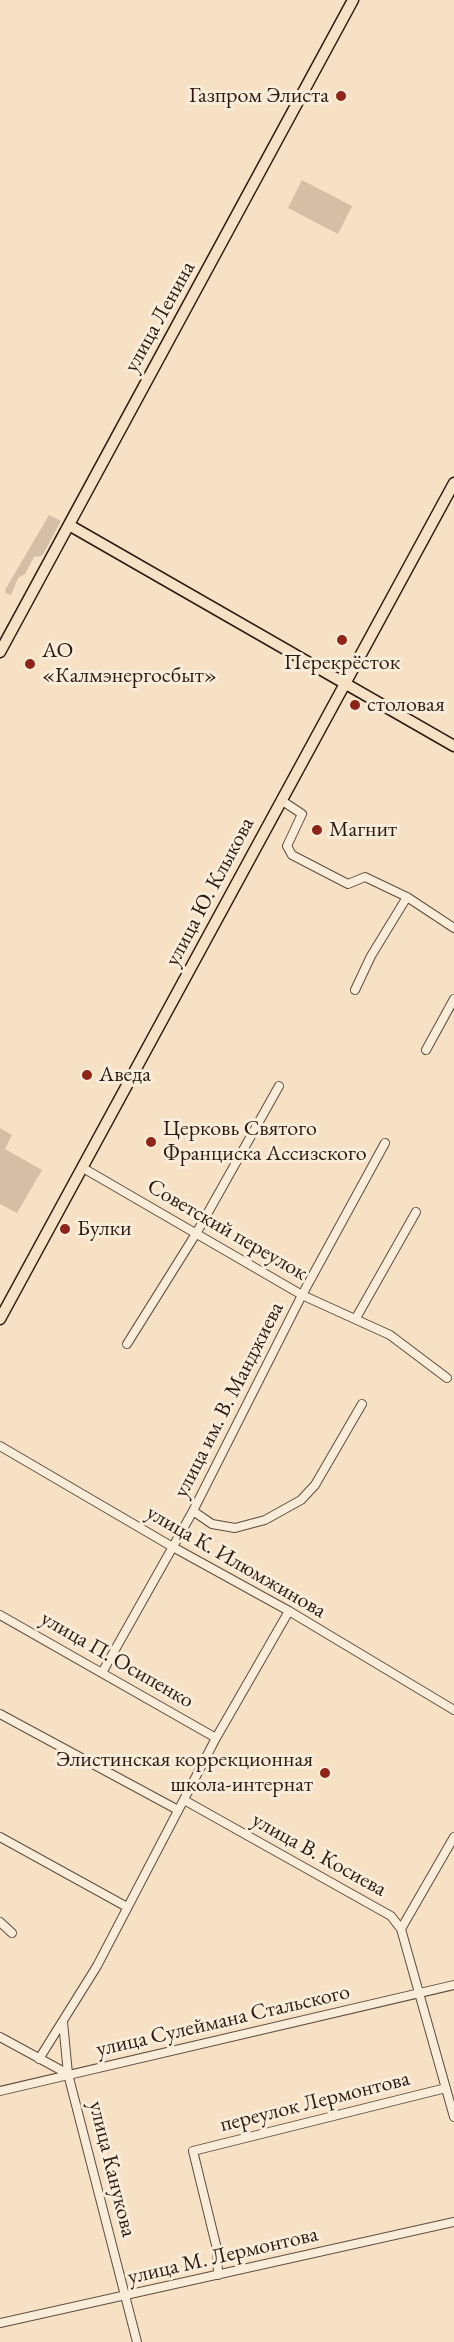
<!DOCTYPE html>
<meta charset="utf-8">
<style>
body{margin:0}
canvas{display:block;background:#f6e1c4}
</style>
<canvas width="454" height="2342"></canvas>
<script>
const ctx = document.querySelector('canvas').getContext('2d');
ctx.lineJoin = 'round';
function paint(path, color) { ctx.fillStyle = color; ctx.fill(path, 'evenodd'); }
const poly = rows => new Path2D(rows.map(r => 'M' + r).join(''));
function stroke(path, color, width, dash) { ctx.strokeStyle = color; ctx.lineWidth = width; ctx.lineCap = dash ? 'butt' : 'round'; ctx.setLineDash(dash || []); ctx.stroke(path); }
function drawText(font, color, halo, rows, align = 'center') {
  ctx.font = font + ' "EB Garamond",serif'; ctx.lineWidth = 6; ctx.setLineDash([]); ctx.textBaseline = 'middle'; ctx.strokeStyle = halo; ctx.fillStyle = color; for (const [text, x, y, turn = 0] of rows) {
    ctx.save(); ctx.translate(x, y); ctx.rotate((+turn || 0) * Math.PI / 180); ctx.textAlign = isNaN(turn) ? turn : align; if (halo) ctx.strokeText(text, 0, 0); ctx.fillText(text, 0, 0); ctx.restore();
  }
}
paint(poly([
 [302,180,352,206,338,234,288,208],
 [49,515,61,521,42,556,34,557,25,574,18,578,11,595,6,593,5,590],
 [0,1128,12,1135,5,1149,42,1170,17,1213,0,1204]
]), '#d4bfa6');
const minor = poly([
 [281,800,302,814,287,846,292,855,348,884,365,877,407,897,454,928],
 [355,990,371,956,407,897],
 [426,1050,454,999],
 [83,1168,302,1295,390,1335,447,1378],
 [356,1318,416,1212],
 [127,1344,197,1232,279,1086],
 [0,1446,171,1546,289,1611,454,1710],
 [193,1511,212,1524,235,1528,265,1520,301,1500,315,1485,362,1404],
 [0,1615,216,1738],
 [103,1671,193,1511,302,1295,385,1143],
 [0,1714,178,1810],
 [184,1800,391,1916,401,1929,454,2117],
 [0,1837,127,1907],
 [0,1922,12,1933],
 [401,1929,454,1837],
 [63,2022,68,2074,137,2342],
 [0,2037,68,2074],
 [39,2059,97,1966,216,1738,289,1611],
 [0,2091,454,1985],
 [218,2275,217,2249,193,2151,446,2088],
 [0,2323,454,2222]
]);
const major = poly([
 [69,525,454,746],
 [0,652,353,0],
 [0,1319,454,483]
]);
stroke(minor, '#5e4c3e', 10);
stroke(major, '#2c1a12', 13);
stroke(minor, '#f9ecd9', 8);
stroke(major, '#f6e1c4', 10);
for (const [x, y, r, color] of [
 [341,96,6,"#8f2418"],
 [342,640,6,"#8f2418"],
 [30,664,6,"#8f2418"],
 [355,705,6,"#8f2418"],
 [317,830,6,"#8f2418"],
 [87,1075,6,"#8f2418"],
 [151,1142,6,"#8f2418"],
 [65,1229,6,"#8f2418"],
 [325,1773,6,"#8f2418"]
]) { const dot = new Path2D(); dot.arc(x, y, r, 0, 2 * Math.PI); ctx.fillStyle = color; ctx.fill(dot); stroke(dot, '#f9ecd9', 2); }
drawText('22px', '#2c1a12', '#f9ecd9', [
 ["Газпром Элиста",329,96,"right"],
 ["АО",42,651],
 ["«Калмэнергосбыт»",42,676],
 ["Перекрёсток",342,663,"center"],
 ["столовая",367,705],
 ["Магнит",329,830],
 ["Аведа",99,1075],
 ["Церковь Святого",163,1129],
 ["Франциска Ассизского",163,1154],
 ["Булки",77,1229],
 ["Элистинская коррекционная",313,1760,"right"],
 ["школа-интернат",313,1785,"right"]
], 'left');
drawText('22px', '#2c1a12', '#f9ecd9', [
 ["улица Ленина",160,317,-61],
 ["улица Ю. Клыкова",210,892,-62],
 ["Советский переулок",227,1230,30],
 ["улица им. В. Манджиева",229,1400,-63],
 ["улица К. Илюмжинова",236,1562,30],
 ["улица П. Осипенко",117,1660,30],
 ["улица В. Косиева",319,1855,29],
 ["улица Сулеймана Стальского",223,2021,-13],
 ["переулок Лермонтова",315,2102,-14],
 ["улица Канукова",112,2169,76],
 ["улица М. Лермонтова",223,2256,-13]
]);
</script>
